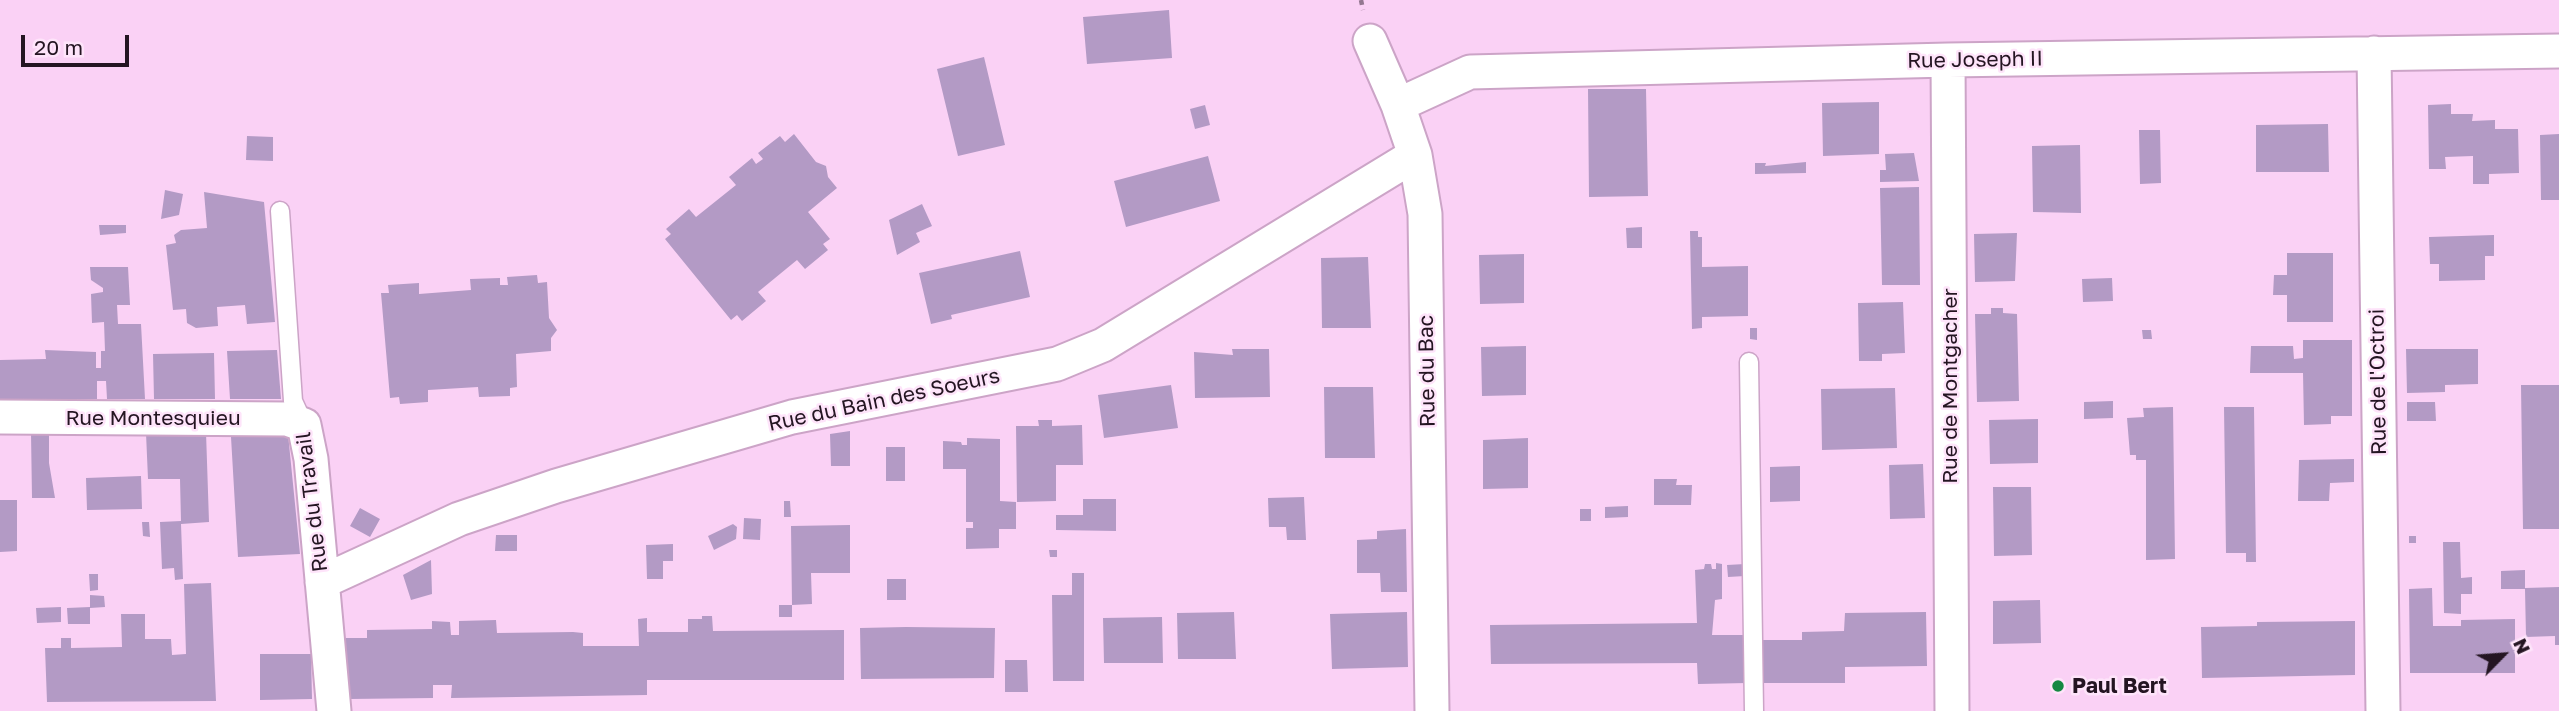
<!DOCTYPE html>
<style>
body{margin:0}
#map{position:relative;width:2559px;height:711px;overflow:hidden;background:#fad1f5;font-family:"Golos Text",sans-serif}
canvas{display:block}
.north{position:absolute;left:2468px;top:620px;width:70px;height:70px;-webkit-text-stroke:5px #fee4fa;paint-order:stroke;rotate:65deg;font-size:19px;font-weight:700;line-height:28px;text-align:center;color:#241522}
.north::after{content:'';display:block;margin:auto;width:24px;height:32px;background:#241522;clip-path:polygon(50% 0,100% 100%,50% 72%,0 100%)}
.scale{position:absolute;left:21px;top:35px;width:108px;height:32px;box-sizing:border-box;border:4px solid #241522;border-top:0;padding-left:9px;font-size:21px;line-height:24px;white-space:nowrap;color:#241522;-webkit-text-stroke:5px #fee4fa;paint-order:stroke}
</style>
<div id="map">
<canvas width="2559" height="711"></canvas>
<div class="north">N</div>
<div class="scale">20 m</div>
</div>
<script>
const ctx = document.querySelector('canvas').getContext('2d');
ctx.lineJoin = 'round';
function paint(path, color) { ctx.fillStyle = color; ctx.fill(path, 'evenodd'); }
const poly = rows => new Path2D(rows.map(r => 'M' + r).join(''));
function stroke(path, color, width, dash) { ctx.strokeStyle = color; ctx.lineWidth = width; ctx.lineCap = dash ? 'butt' : 'round'; ctx.setLineDash(dash || []); ctx.stroke(path); }
function drawText(font, color, halo, rows, align = 'center') {
  ctx.font = font + ' "Golos Text",sans-serif'; ctx.lineWidth = 5; ctx.setLineDash([]); ctx.textBaseline = 'middle'; ctx.strokeStyle = halo; ctx.fillStyle = color; for (const [text, x, y, turn = 0] of rows) {
    ctx.save(); ctx.translate(x, y); ctx.rotate((+turn || 0) * Math.PI / 180); ctx.textAlign = isNaN(turn) ? turn : align; if (halo) ctx.strokeText(text, 0, 0); ctx.fillText(text, 0, 0); ctx.restore();
  }
}
paint(poly([
 [1169,10,1172,58,1087,64,1083,17],
 [984,57,1005,145,958,156,937,69],
 [1588,89,1646,89,1648,196,1589,197],
 [1879,102,1879,154,1823,156,1822,103],
 [2451,104,2451,114,2473,114,2472,121,2495,120,2495,129,2518,129,2519,173,2489,174,2489,184,2473,184,2473,156,2445,157,2446,169,2429,169,2428,105],
 [1205,105,1210,125,1195,129,1190,109],
 [2328,124,2329,172,2256,172,2256,125],
 [2139,130,2160,130,2161,183,2140,184],
 [794,134,816,162,826,166,828,177,837,188,808,212,830,239,823,244,828,250,805,269,797,260,758,292,766,301,742,321,737,315,731,320,665,239,671,234,666,229,689,209,696,217,736,185,729,177,752,158,756,164,763,159,758,153,780,136,785,142],
 [2559,134,2559,200,2541,200,2540,135],
 [247,136,273,137,273,161,246,160],
 [2080,145,2081,213,2033,212,2032,146],
 [1914,153,1919,181,1880,182,1880,170,1886,170,1885,154],
 [1208,156,1220,201,1126,227,1114,181],
 [1806,162,1806,173,1755,174,1755,163,1766,163,1765,166],
 [1919,187,1920,285,1882,285,1880,188],
 [165,190,183,194,179,215,161,219],
 [204,192,264,202,275,322,247,324,245,305,217,307,218,326,196,328,187,323,186,309,173,310,166,245,176,243,174,235,181,230,207,228],
 [922,204,932,226,916,233,920,242,897,255,889,220],
 [99,225,126,225,126,233,100,235],
 [1642,227,1642,248,1627,248,1626,228],
 [1690,231,1698,231,1698,237,1702,237,1702,267,1748,266,1748,316,1702,317,1702,328,1692,329],
 [2017,233,2015,281,1975,282,1974,234],
 [2494,235,2494,256,2485,256,2485,280,2439,281,2439,264,2430,264,2429,237],
 [1020,251,1030,297,951,315,952,319,931,324,919,273],
 [2287,253,2333,253,2333,322,2287,322,2287,295,2273,295,2274,275,2287,275],
 [1524,254,1524,303,1480,304,1479,255],
 [1368,257,1371,328,1322,328,1321,258],
 [90,267,128,267,130,305,117,305,118,324,141,324,145,399,107,399,106,381,97,381,97,399,0,400,0,360,46,359,45,350,96,352,96,368,101,368,101,351,105,351,104,322,92,323,91,294,103,292,103,288,91,280],
 [537,275,538,283,547,282,549,318,557,330,551,338,551,351,516,354,517,387,510,388,510,396,479,397,478,387,428,390,428,402,400,404,399,397,390,398,381,293,389,293,388,285,419,283,419,294,471,290,470,279,500,278,500,285,508,285,507,277],
 [2112,278,2113,301,2083,302,2082,279],
 [1903,302,1905,353,1882,354,1882,361,1859,361,1858,303],
 [1991,308,2003,308,2003,313,2017,314,2019,401,1977,402,1975,314,1991,314],
 [1750,328,1757,328,1757,340,1750,339],
 [2142,330,2151,330,2152,339,2143,339],
 [2303,340,2352,340,2352,416,2331,416,2331,424,2304,425,2303,373,2250,373,2251,346,2293,346,2294,359,2303,358],
 [1526,346,1526,395,1482,396,1481,347],
 [1232,349,1269,349,1270,397,1195,398,1194,352,1233,355],
 [2406,349,2478,349,2478,384,2445,385,2445,392,2407,393],
 [277,350,281,399,230,399,227,351],
 [214,353,215,399,154,399,153,354],
 [1171,385,1178,428,1104,438,1098,395],
 [2521,385,2559,385,2559,529,2523,529],
 [1324,387,1373,387,1375,458,1325,458],
 [1895,388,1897,448,1822,450,1821,389],
 [2113,401,2113,418,2084,419,2084,402],
 [2407,402,2435,402,2436,421,2407,421],
 [2173,407,2175,559,2146,560,2146,460,2136,460,2136,455,2130,455,2127,418,2144,417,2143,408],
 [2224,407,2254,407,2256,562,2246,562,2246,553,2226,553],
 [2038,419,2038,463,1990,464,1989,420],
 [1038,420,1052,420,1052,426,1082,425,1083,465,1056,465,1056,501,1017,502,1016,426,1039,426],
 [850,431,850,466,831,466,830,434],
 [206,432,209,522,181,524,183,579,175,580,174,568,162,569,160,522,181,521,180,479,148,479,146,433],
 [31,433,49,433,49,463,55,498,32,498],
 [288,434,300,554,238,557,231,437],
 [967,438,1000,439,1000,501,1016,502,1016,529,999,529,999,548,966,549,966,528,973,528,973,522,966,522,966,469,943,469,943,441,961,442,962,445,967,445],
 [1528,438,1528,488,1483,489,1483,440],
 [886,447,905,447,905,481,886,481],
 [2354,459,2354,482,2330,483,2329,501,2298,501,2299,460],
 [1923,464,1925,518,1890,519,1889,465],
 [1800,466,1800,501,1770,502,1770,467],
 [141,476,142,509,87,510,86,478],
 [1654,479,1677,479,1676,485,1692,485,1691,505,1654,505],
 [1993,487,2031,487,2032,555,1994,556],
 [1304,497,1306,540,1287,540,1286,527,1269,527,1268,498],
 [1083,499,1116,499,1116,531,1056,530,1056,515,1083,515],
 [0,500,17,500,17,551,0,552],
 [784,501,790,501,791,517,784,517],
 [1628,506,1628,517,1605,518,1605,507],
 [360,508,380,519,370,537,350,526],
 [1580,509,1591,509,1591,521,1580,521],
 [744,518,761,519,760,540,743,539],
 [142,522,149,522,150,537,143,536],
 [733,524,737,527,736,539,714,550,708,536],
 [850,525,850,573,811,573,812,604,792,605,791,526],
 [1406,529,1407,592,1381,592,1380,573,1357,573,1357,540,1377,539,1377,531],
 [496,535,517,535,517,551,495,551],
 [2409,536,2416,536,2416,543,2409,543],
 [2443,542,2460,542,2461,578,2472,577,2472,594,2461,594,2461,614,2444,613],
 [673,544,673,561,663,561,663,579,647,579,646,545],
 [1049,550,1057,550,1057,557,1050,557],
 [431,560,432,594,411,600,403,575],
 [1716,563,1722,564,1722,599,1715,600,1712,635,1747,635,1747,683,1698,684,1697,663,1491,664,1490,625,1697,623,1695,570,1704,569,1705,564,1711,564,1712,569,1716,569],
 [1745,564,1745,576,1728,577,1727,565],
 [2525,570,2525,588,2559,587,2559,645,2555,645,2555,636,2526,637,2525,589,2501,589,2501,571],
 [1072,573,1084,573,1084,681,1053,681,1052,595,1072,595],
 [89,574,98,574,98,590,90,591],
 [887,579,906,579,906,600,887,600],
 [211,583,216,701,47,702,45,648,61,648,61,638,71,638,71,648,122,647,121,614,145,614,145,639,171,639,172,655,186,654,184,584],
 [2432,588,2433,626,2461,626,2461,620,2515,619,2515,673,2410,673,2409,589],
 [90,595,104,596,105,607,90,608],
 [2040,600,2041,643,1993,644,1993,601],
 [779,605,792,605,792,617,779,617],
 [61,607,61,622,37,623,36,608],
 [90,607,90,624,68,624,67,608],
 [1234,612,1236,659,1178,659,1177,613],
 [1407,612,1408,667,1332,669,1330,614],
 [1926,612,1927,666,1845,667,1845,683,1761,683,1761,640,1802,640,1802,632,1844,631,1845,613],
 [702,616,712,616,713,631,844,630,844,680,647,680,647,695,451,698,452,685,433,685,433,698,349,699,342,638,367,638,367,630,432,629,432,621,450,622,451,635,459,635,459,621,496,620,497,633,573,632,583,633,583,646,639,646,638,619,647,618,647,632,688,632,688,619,702,619],
 [1162,617,1163,663,1104,663,1103,618],
 [2355,621,2355,675,2202,678,2201,627,2257,626,2257,622],
 [906,627,995,628,994,678,861,679,860,628],
 [260,654,311,654,312,699,260,700],
 [1005,660,1027,660,1028,692,1005,692]
]), '#b39ac5');
const service = poly([
 [280,211,293,401,304,425],
 [1749,362,1754,711]
]);
const minor = poly([
 [1370,41,1398,105,1415,155,1425,214,1432,711],
 [2374,53,2383,711],
 [1948,60,1952,711],
 [1398,105,1470,72,1948,60,2559,51],
 [0,417,287,419,304,425,311,459,334,711],
 [322,582,459,519,556,486,792,417,1057,364,1103,345,1415,155]
]);
stroke(service, '#cca4c7', 21);
stroke(minor, '#cca4c7', 37);
stroke(poly([
 [1361,0,1363,10]
]), '#937790', 4.5, [5, 5]);
stroke(service, '#fff', 18);
stroke(minor, '#fff', 33);
for (const [x, y, r, color] of [
 [2058,686,7,"#148842"]
]) { const dot = new Path2D(); dot.arc(x, y, r, 0, 2 * Math.PI); ctx.fillStyle = color; ctx.fill(dot); stroke(dot, '#fee4fa', 2.5); }
drawText('21px', '#241522', '#fee4fa', [
 ["Rue Joseph II",1975,60,-1],
 ["Rue du Bac",1427,371,-91],
 ["Rue de l'Octroi",2378,382,-91],
 ["Rue de Montgacher",1950,386,-90],
 ["Rue du Bain des Soeurs",884,400,-12],
 ["Rue Montesquieu",153,418],
 ["Rue du Travail",312,502,-97]
]);
drawText('bold 21px', '#241522', '#fee4fa', [
 ["Paul Bert",2072,686]
], 'left');
</script>
